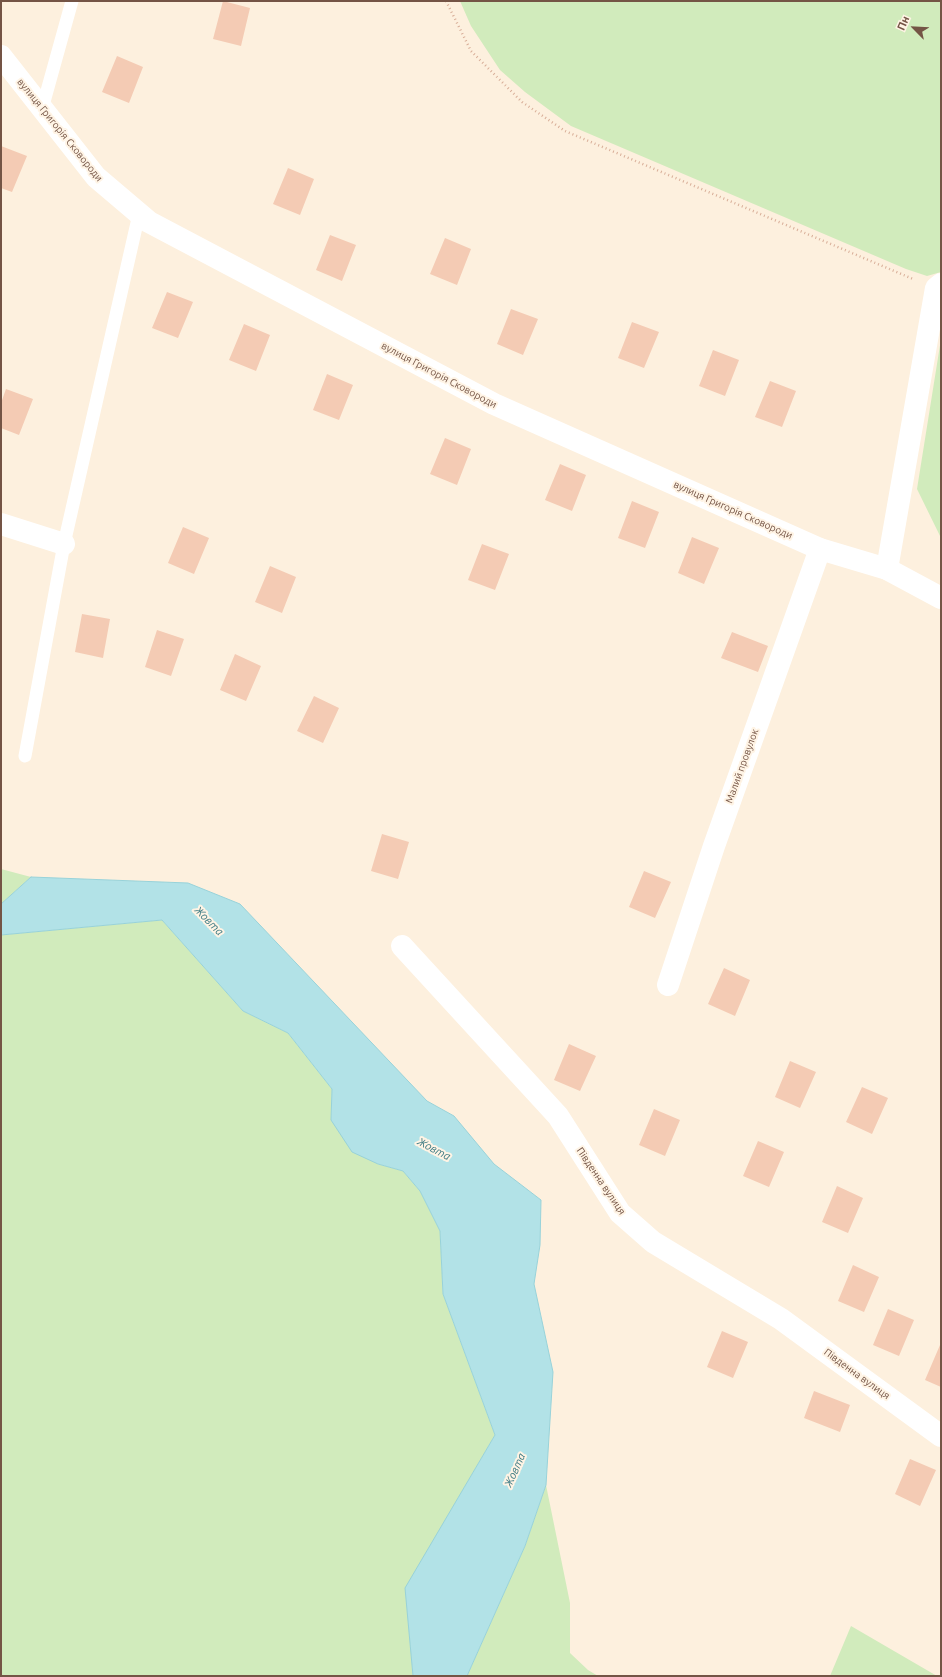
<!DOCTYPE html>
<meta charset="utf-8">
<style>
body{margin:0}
#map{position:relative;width:942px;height:1677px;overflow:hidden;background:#fdf0de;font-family:Ubuntu,sans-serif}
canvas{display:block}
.frame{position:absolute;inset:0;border:2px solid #745445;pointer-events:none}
.north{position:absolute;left:894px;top:8px;width:40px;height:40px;-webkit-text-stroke:3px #fff4e5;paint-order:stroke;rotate:294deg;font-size:11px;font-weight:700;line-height:16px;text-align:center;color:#745445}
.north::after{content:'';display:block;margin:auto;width:14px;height:18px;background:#745445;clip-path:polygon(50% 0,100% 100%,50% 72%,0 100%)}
</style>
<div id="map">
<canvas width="942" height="1677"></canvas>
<div class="frame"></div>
<div class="north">Пн</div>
</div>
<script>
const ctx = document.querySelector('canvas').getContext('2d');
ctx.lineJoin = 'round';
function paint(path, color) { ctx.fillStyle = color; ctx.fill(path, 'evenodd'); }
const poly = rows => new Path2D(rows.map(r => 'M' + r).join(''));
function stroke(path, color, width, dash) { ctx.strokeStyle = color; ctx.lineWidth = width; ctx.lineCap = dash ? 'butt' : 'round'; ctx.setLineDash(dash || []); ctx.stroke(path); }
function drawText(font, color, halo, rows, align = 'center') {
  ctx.font = font + ' Ubuntu,sans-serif'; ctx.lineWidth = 4; ctx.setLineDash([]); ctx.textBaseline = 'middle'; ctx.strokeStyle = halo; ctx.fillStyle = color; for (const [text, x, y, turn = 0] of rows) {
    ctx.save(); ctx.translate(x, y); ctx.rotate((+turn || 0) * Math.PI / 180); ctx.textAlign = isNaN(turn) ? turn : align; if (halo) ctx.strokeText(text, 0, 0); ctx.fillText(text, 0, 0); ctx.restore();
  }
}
paint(poly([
 [460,1,941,1,941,272,927,276,906,269,571,126,525,92,500,70,471,26],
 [941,339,941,538,917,489],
 [1,869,31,877,1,904],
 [162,920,243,1011,288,1033,332,1089,331,1120,378,1164,403,1171,420,1191,440,1231,443,1294,495,1435,406,1588,413,1676,1,1676,1,935],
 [546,1485,570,1603,570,1653,588,1670,598,1676,467,1676,525,1546],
 [851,1626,937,1676,830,1676]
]), '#d1ebbc');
const water = poly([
 [31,877,188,883,240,904,427,1101,454,1116,494,1164,541,1200,540,1245,534,1284,553,1372,546,1485,525,1546,467,1676,413,1676,405,1588,495,1435,443,1294,440,1231,420,1191,403,1171,378,1164,352,1152,331,1120,332,1089,288,1033,243,1011,162,920,1,935,1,904,31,877]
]);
paint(water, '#b2e2e7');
stroke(water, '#98d2d9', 1);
paint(poly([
 [223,1,250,8,241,46,213,39],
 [117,56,143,67,129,103,102,92],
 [1,146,27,156,12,192,1,188],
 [288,168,314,179,300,215,273,204],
 [330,235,356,245,342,281,316,270],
 [445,238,471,249,457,285,430,274],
 [167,292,193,302,178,338,152,328],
 [511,309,538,319,523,355,497,344],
 [632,322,659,332,644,368,618,358],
 [244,324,270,335,256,371,229,360],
 [713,350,739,360,725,396,699,386],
 [327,374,353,385,339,420,313,410],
 [770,381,796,391,782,427,755,417],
 [6,389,33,399,19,435,1,428,1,403],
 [445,438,471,449,457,485,430,474],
 [560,464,586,475,572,511,545,500],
 [632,501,659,512,645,548,618,538],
 [183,527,209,538,194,574,168,563],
 [692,537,719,548,704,584,678,573],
 [482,544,509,554,495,590,468,580],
 [270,566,296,577,282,613,255,602],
 [82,614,110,619,103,658,75,652],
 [157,630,184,639,171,676,145,667],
 [732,632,768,646,758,672,721,658],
 [235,654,261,666,246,701,220,690],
 [314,696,339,708,323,743,297,731],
 [382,834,409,842,398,879,371,871],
 [644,871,671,882,655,918,629,907],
 [724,968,750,980,735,1016,708,1004],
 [569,1044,596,1056,580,1091,554,1080],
 [790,1061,816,1072,800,1108,775,1097],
 [862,1087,888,1098,872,1134,846,1122],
 [654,1109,680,1120,665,1156,639,1145],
 [758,1141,784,1152,769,1187,743,1176],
 [837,1186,863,1198,848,1233,822,1222],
 [853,1265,879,1277,864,1312,838,1301],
 [888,1309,914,1320,899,1356,873,1345],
 [722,1331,748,1342,733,1378,707,1367],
 [940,1345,941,1345,941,1387,925,1380],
 [814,1391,850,1405,840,1432,804,1418],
 [910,1459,936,1470,920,1506,895,1494]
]), '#f4cbb4');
stroke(poly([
 [446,1,471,51,522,102,565,131,913,279]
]), '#d8ae98', 2.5, [1, 3]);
stroke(poly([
 [42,109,72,1],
 [25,756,64,544,139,214]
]), '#fff', 13);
stroke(poly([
 [1,524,64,544],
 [887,569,936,288,941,284],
 [402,946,558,1116,620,1213,653,1242,781,1319,941,1436],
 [668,985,714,846,820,549]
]), '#fff', 22);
stroke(poly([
 [1,56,96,177,149,222,494,404,820,549,887,569,941,598]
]), '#fff', 22);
drawText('10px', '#745445', '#fff4e5', [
 ["вулиця Григорія Сковороди",60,130,51],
 ["вулиця Григорія Сковороди",439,375,28],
 ["вулиця Григорія Сковороди",733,510,24],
 ["Малий провулок",742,766,-70],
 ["Південна вулиця",601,1181,56],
 ["Південна вулиця",857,1374,36]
]);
drawText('italic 11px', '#3b7982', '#fff4e5', [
 ["Жовта",209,921,45],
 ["Жовта",434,1149,28],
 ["Жовта",515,1470,-66]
]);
</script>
